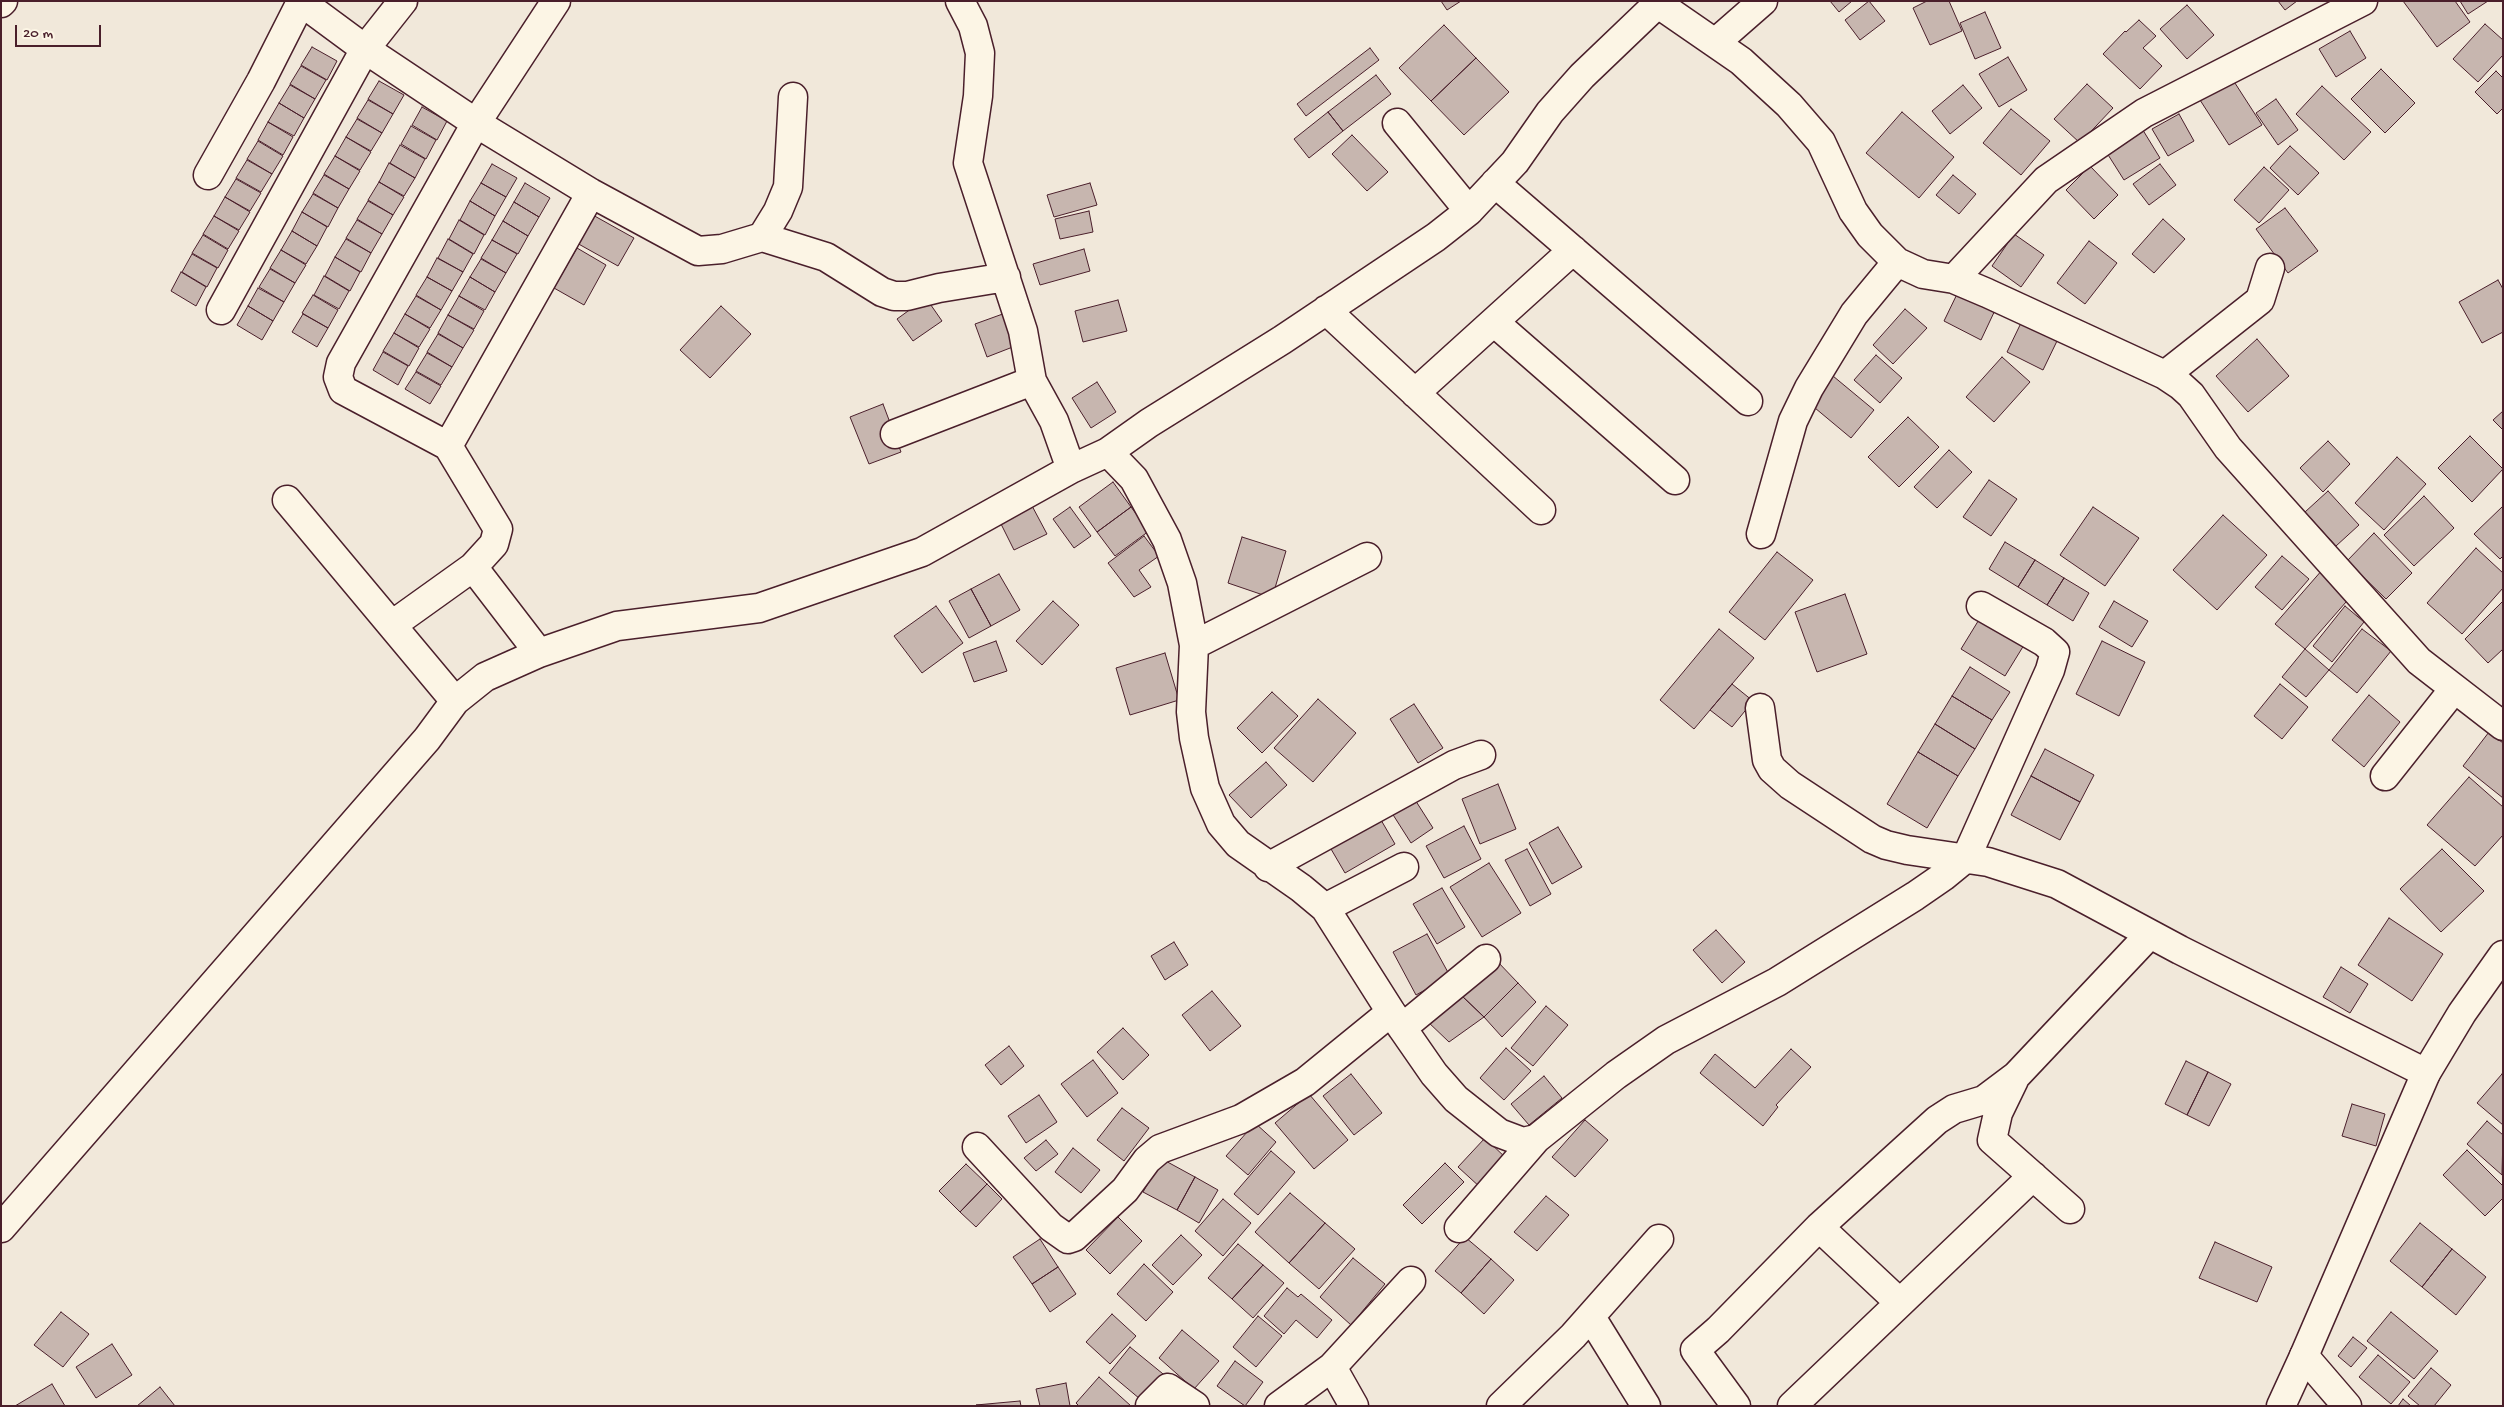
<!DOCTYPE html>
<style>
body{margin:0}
#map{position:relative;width:2504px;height:1407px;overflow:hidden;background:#f1e8da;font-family:"Gochi Hand",sans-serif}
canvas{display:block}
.frame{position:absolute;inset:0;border:2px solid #4a1f2b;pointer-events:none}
.scale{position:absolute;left:15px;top:25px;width:86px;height:22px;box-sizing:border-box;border:2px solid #4a1f2b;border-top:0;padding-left:6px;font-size:15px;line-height:18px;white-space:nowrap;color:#4a1f2b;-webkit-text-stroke:4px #fcf5e5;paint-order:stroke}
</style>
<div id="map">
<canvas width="2504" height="1407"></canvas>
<div class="frame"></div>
<div class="scale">20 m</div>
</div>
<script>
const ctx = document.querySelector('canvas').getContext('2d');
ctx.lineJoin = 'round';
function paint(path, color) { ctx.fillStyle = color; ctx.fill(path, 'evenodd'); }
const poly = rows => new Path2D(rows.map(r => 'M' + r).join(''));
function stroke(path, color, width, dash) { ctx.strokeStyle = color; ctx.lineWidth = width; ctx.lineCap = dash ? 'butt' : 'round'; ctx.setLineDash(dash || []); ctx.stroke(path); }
const building = poly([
 [1441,1,1461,1,1447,10,1441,1],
 [1830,1,1852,1,1839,12,1830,1],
 [1869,1,1885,21,1860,40,1845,20,1869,1],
 [1927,1,1949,1,1962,31,1930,45,1913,8,1927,1],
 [2278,1,2297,1,2285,10,2278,1],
 [2403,1,2455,1,2470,22,2437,47,2403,1],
 [2460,1,2488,1,2468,14,2460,1],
 [2187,5,2214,35,2187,59,2160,29,2187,5],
 [1985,12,2001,48,1975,59,1960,23,1985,12],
 [2139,20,2156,36,2143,48,2162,66,2140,89,2103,54,2125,31,2126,32,2139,20],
 [2485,24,2503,40,2503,55,2478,82,2453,59,2485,24],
 [1444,25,1476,58,1431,101,1399,68,1444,25],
 [2350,31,2366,58,2336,77,2319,49,2350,31],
 [312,47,337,61,327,80,301,65,312,47],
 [1370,48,1379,60,1306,116,1297,104,1370,48],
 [2008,57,2027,90,1999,107,1979,74,2008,57],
 [1476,58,1509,92,1464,135,1431,101,1476,58],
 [301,66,326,80,315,99,290,84,301,66],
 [2381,69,2415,103,2385,133,2351,99,2381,69],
 [2496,71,2503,78,2503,108,2497,114,2475,92,2496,71],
 [1376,75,1391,94,1343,131,1328,112,1376,75],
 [2233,80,2262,125,2229,145,2200,100,2233,80],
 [379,81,404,95,393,114,368,99,379,81],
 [2087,84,2113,108,2080,143,2054,119,2087,84],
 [290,85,315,99,304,118,279,103,290,85],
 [1963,85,1982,108,1950,134,1932,111,1963,85],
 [2322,86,2371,132,2344,160,2296,114,2322,86],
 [2276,99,2298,130,2278,145,2256,113,2276,99],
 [368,100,393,114,382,133,357,118,368,100],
 [279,103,304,118,294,136,268,122,279,103],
 [422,107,447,121,437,140,412,125,422,107],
 [2011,109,2050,141,2021,175,1983,143,2011,109],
 [1328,112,1343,131,1309,158,1294,139,1328,112],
 [1902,112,1954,157,1919,198,1866,153,1902,112],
 [2179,114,2194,141,2168,156,2152,129,2179,114],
 [357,119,382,133,371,151,346,137,357,119],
 [268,122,293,137,283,155,258,140,268,122],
 [411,126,436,140,426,159,401,144,411,126],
 [2141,127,2160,158,2124,180,2105,150,2141,127],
 [1352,135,1388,172,1367,191,1332,154,1352,135],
 [346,137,371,152,360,170,335,156,346,137],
 [258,141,283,156,272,174,247,159,258,141],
 [400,145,425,159,415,178,390,163,400,145],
 [2290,146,2319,173,2298,195,2270,168,2290,146],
 [335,156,360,171,349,189,324,174,335,156],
 [247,160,272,174,261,192,236,178,247,160],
 [389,163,415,178,404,196,379,182,389,163],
 [492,164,517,178,506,197,481,183,492,164],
 [2160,164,2176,185,2149,205,2133,184,2160,164],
 [2090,166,2118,195,2094,219,2066,190,2090,166],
 [2264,167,2289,190,2259,223,2234,200,2264,167],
 [324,175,349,189,338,208,313,193,324,175],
 [1953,175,1976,194,1959,214,1936,195,1953,175],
 [236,179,261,193,250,211,225,197,236,179],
 [379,182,404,197,393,215,368,200,379,182],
 [481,183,506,197,495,216,470,201,481,183],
 [525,183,550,198,539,217,514,202,525,183],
 [1090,183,1097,205,1054,217,1047,195,1090,183],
 [313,194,338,208,328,227,302,212,313,194],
 [225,197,250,212,239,230,214,216,225,197],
 [368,201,393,215,382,234,357,219,368,201],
 [470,201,495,216,485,235,460,220,470,201],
 [514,202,539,217,528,236,503,221,514,202],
 [2285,208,2318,251,2288,273,2256,229,2285,208],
 [1089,211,1093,232,1060,239,1055,219,1089,211],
 [302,212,327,227,317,246,292,231,302,212],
 [591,214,634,238,618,266,575,242,591,214],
 [214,216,239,231,228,249,203,234,214,216],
 [2163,219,2185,239,2154,273,2132,254,2163,219],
 [357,220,382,234,371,253,346,238,357,220],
 [459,220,484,235,474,254,449,239,459,220],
 [503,221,528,236,518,254,492,240,503,221],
 [292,231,317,246,306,264,281,250,292,231],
 [2014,234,2044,255,2021,287,1992,266,2014,234],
 [203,235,228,250,218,268,192,253,203,235],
 [346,239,371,253,361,272,335,257,346,239],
 [448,239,473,254,463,272,438,258,448,239],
 [492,240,517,254,506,273,481,258,492,240],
 [2089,241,2117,263,2085,304,2057,283,2089,241],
 [577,248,606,265,584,305,554,288,577,248],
 [1084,249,1090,271,1040,285,1033,264,1084,249],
 [281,250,306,265,295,283,270,268,281,250],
 [192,254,217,268,207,287,182,272,192,254],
 [335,257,360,272,350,291,325,276,335,257],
 [437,258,463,272,452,291,427,277,437,258],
 [481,259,506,273,495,292,470,277,481,259],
 [270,269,295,283,284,302,259,287,270,269],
 [181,272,206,287,196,306,171,291,181,272],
 [324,276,349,291,339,309,314,295,324,276],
 [427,277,452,291,441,310,416,295,427,277],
 [470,277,495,292,485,310,459,296,470,277],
 [2498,280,2503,289,2503,332,2482,343,2459,302,2498,280],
 [258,288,284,302,273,321,248,306,258,288],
 [1960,288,1997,306,1981,340,1944,321,1960,288],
 [313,295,338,310,328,328,302,313,313,295],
 [416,296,441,310,430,328,405,314,416,296],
 [459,296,484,311,474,329,448,315,459,296],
 [926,298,942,321,913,341,897,319,926,298],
 [1118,300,1127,331,1083,342,1075,311,1118,300],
 [248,306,273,321,262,340,237,325,248,306],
 [721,306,751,334,710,378,680,350,721,306],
 [1905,309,1927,328,1893,364,1873,345,1905,309],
 [1011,311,1023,343,987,357,975,324,1011,311],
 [303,314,328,328,317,347,292,332,303,314],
 [405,314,430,329,419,347,394,333,405,314],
 [448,315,474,330,463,348,438,333,448,315],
 [2021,323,2057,341,2043,370,2007,352,2021,323],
 [394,333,419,348,409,366,383,351,394,333],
 [438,334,463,348,452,367,427,352,438,334],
 [2257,339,2289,376,2248,412,2216,376,2257,339],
 [383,352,408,366,398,385,373,370,383,352],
 [427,353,452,367,441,385,416,371,427,353],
 [1876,355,1902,378,1880,403,1854,380,1876,355],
 [2002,357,2030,382,1994,422,1966,397,2002,357],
 [416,372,441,386,430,404,405,389,416,372],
 [1833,376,1874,410,1851,438,1809,403,1833,376],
 [1097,382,1116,412,1091,428,1072,398,1097,382],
 [883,404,901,452,869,464,850,417,883,404],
 [2503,411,2503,430,2493,420,2503,411],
 [1908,417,1939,447,1899,487,1868,457,1908,417],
 [2470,436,2503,469,2472,502,2438,468,2470,436],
 [2328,441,2350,464,2323,492,2300,468,2328,441],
 [1949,450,1972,472,1937,508,1914,487,1949,450],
 [2397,457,2426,484,2384,530,2355,503,2397,457],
 [1989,480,2017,499,1991,536,1963,517,1989,480],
 [1113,482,1131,507,1097,532,1079,507,1113,482],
 [2328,491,2359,525,2336,546,2305,512,2328,491],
 [2424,496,2454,528,2414,566,2384,535,2424,496],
 [1031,504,1047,534,1014,550,999,520,1031,504],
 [2503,506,2503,556,2500,559,2474,534,2503,506],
 [1070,507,1091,536,1074,548,1053,519,1070,507],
 [1131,507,1149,531,1115,556,1097,532,1131,507],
 [2093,507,2139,538,2105,586,2060,555,2093,507],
 [2223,515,2267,555,2217,610,2173,570,2223,515],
 [2374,533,2412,573,2386,599,2347,561,2374,533],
 [1144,536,1159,556,1139,570,1151,587,1134,597,1108,563,1144,536],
 [1242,537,1286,551,1272,598,1228,583,1242,537],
 [2005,542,2035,560,2018,587,1989,569,2005,542],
 [2476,548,2503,573,2503,588,2462,634,2427,603,2476,548],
 [1777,552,1813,580,1765,640,1729,612,1777,552],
 [2282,556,2309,579,2282,610,2255,587,2282,556],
 [2035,560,2064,578,2047,605,2018,587,2035,560],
 [2323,569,2353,594,2305,649,2275,624,2323,569],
 [999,574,1020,610,991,626,971,589,999,574],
 [2064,578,2089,593,2073,621,2047,605,2064,578],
 [971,589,991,626,969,638,949,601,971,589],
 [1845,594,1867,654,1817,672,1795,612,1845,594],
 [1053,601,1079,625,1042,665,1016,641,1053,601],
 [2114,601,2148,621,2132,647,2099,627,2114,601],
 [2503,601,2503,649,2488,663,2465,639,2503,601],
 [936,606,963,643,922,673,894,636,936,606],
 [2345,606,2364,622,2332,662,2313,646,2345,606],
 [1980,618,2024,645,2005,676,1961,649,1980,618],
 [1719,629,1754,658,1694,729,1660,700,1719,629],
 [2362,629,2391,651,2357,693,2329,670,2362,629],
 [996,641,1007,671,974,682,963,653,996,641],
 [2102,641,2145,662,2119,716,2076,694,2102,641],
 [2305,649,2329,670,2306,697,2282,677,2305,649],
 [1165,653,1179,700,1130,715,1116,668,1165,653],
 [1970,667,2010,692,1992,720,1952,696,1970,667],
 [1732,684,1753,701,1732,727,1710,710,1732,684],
 [2280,684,2308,707,2282,739,2254,716,2280,684],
 [1272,692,1298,716,1262,753,1237,728,1272,692],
 [2369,695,2400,722,2364,767,2332,740,2369,695],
 [1952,696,1992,720,1975,749,1935,724,1952,696],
 [1318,699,1356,733,1313,782,1274,748,1318,699],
 [1414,704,1443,748,1418,763,1390,719,1414,704],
 [1935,724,1975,749,1958,776,1918,752,1935,724],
 [2489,732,2503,743,2503,798,2463,766,2489,732],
 [2045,749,2094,775,2080,802,2031,776,2045,749],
 [1918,752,1958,776,1927,828,1887,804,1918,752],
 [1266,762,1287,785,1251,818,1229,795,1266,762],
 [2031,776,2080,802,2060,840,2011,815,2031,776],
 [2469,777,2503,807,2503,835,2475,866,2427,825,2469,777],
 [1498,784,1516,829,1480,844,1462,799,1498,784],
 [1412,795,1433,828,1411,843,1390,810,1412,795],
 [1381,820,1395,844,1345,873,1331,849,1381,820],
 [1464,826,1481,859,1444,878,1426,846,1464,826],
 [1558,827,1582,867,1552,884,1529,843,1558,827],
 [1527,849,1551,894,1530,906,1505,860,1527,849],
 [2442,849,2484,891,2441,932,2400,889,2442,849],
 [1489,863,1521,913,1482,937,1450,887,1489,863],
 [1442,888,1465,927,1437,944,1413,904,1442,888],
 [2389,918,2443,954,2412,1001,2358,965,2389,918],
 [1716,930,1745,962,1722,983,1693,950,1716,930],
 [1427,934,1450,976,1416,995,1393,952,1427,934],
 [1174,942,1188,965,1165,980,1151,956,1174,942],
 [1496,960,1518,983,1484,1017,1461,995,1496,960],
 [2341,967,2368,984,2350,1013,2323,997,2341,967],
 [1518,983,1536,1002,1502,1037,1484,1017,1518,983],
 [1212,991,1241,1026,1210,1051,1182,1015,1212,991],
 [1461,995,1484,1017,1449,1042,1426,1020,1461,995],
 [1546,1006,1568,1025,1533,1066,1511,1048,1546,1006],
 [1123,1028,1149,1055,1123,1080,1097,1052,1123,1028],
 [1009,1046,1024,1066,1001,1085,985,1065,1009,1046],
 [1506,1048,1531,1071,1504,1100,1480,1078,1506,1048],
 [1791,1049,1811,1067,1776,1105,1778,1107,1763,1126,1700,1073,1715,1054,1755,1088,1791,1049],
 [1093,1060,1118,1093,1087,1117,1061,1084,1093,1060],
 [2186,1061,2208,1072,2187,1115,2165,1104,2186,1061],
 [2208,1072,2231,1084,2209,1126,2187,1115,2208,1072],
 [1351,1074,1382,1113,1354,1135,1323,1096,1351,1074],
 [2502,1074,2503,1075,2503,1125,2477,1103,2502,1074],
 [1544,1076,1562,1098,1529,1125,1511,1104,1544,1076],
 [1309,1094,1348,1140,1314,1169,1275,1123,1309,1094],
 [1039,1095,1057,1122,1026,1143,1008,1116,1039,1095],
 [2352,1104,2385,1114,2376,1146,2342,1136,2352,1104],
 [1122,1108,1149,1128,1124,1161,1097,1140,1122,1108],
 [1585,1120,1608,1140,1575,1177,1552,1157,1585,1120],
 [2487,1121,2503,1135,2502,1175,2467,1144,2487,1121],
 [1255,1123,1276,1142,1248,1175,1226,1156,1255,1123],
 [1485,1138,1508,1160,1481,1188,1458,1167,1485,1138],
 [1046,1140,1058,1154,1036,1171,1024,1158,1046,1140],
 [1073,1148,1100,1170,1081,1193,1055,1172,1073,1148],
 [2467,1150,2503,1186,2503,1198,2485,1216,2443,1175,2467,1150],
 [1271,1151,1295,1172,1258,1215,1234,1194,1271,1151],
 [1162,1159,1195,1177,1177,1210,1143,1192,1162,1159],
 [1445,1163,1464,1182,1422,1224,1403,1205,1445,1163],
 [966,1164,987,1184,960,1212,939,1191,966,1164],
 [1195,1177,1218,1190,1199,1223,1177,1210,1195,1177],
 [987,1184,1002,1199,976,1227,960,1212,987,1184],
 [1290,1193,1325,1223,1289,1263,1255,1232,1290,1193],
 [1546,1196,1569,1215,1537,1251,1514,1232,1546,1196],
 [1223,1199,1251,1223,1223,1256,1195,1231,1223,1199],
 [1118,1217,1142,1241,1110,1274,1086,1250,1118,1217],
 [1325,1223,1355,1249,1319,1289,1289,1263,1325,1223],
 [2420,1223,2452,1249,2422,1287,2390,1261,2420,1223],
 [1181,1235,1202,1255,1173,1285,1152,1265,1181,1235],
 [1465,1237,1491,1259,1461,1293,1435,1271,1465,1237],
 [1040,1239,1058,1267,1032,1284,1013,1257,1040,1239],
 [2215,1242,2272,1267,2257,1302,2199,1278,2215,1242],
 [1238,1244,1263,1265,1232,1299,1208,1278,1238,1244],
 [2452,1249,2486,1277,2456,1315,2422,1287,2452,1249],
 [1353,1258,1385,1284,1351,1325,1320,1297,1353,1258],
 [1491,1259,1514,1280,1484,1314,1461,1293,1491,1259],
 [1144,1264,1173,1292,1146,1321,1117,1294,1144,1264],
 [1263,1265,1284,1283,1253,1318,1232,1299,1263,1265],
 [1058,1267,1076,1294,1050,1312,1032,1284,1058,1267],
 [1287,1288,1298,1297,1301,1294,1332,1320,1317,1338,1296,1320,1284,1334,1264,1316,1287,1288],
 [61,1312,89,1334,63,1367,34,1345,61,1312],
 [2391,1312,2438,1351,2414,1379,2367,1341,2391,1312],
 [1112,1314,1136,1336,1110,1364,1086,1342,1112,1314],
 [1258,1316,1282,1336,1256,1367,1233,1347,1258,1316],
 [1182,1330,1219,1361,1194,1389,1159,1358,1182,1330],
 [2353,1337,2367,1348,2351,1367,2338,1356,2353,1337],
 [112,1344,132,1375,96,1398,76,1367,112,1344],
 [1130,1347,1168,1378,1146,1404,1109,1373,1130,1347],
 [2378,1355,2410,1382,2391,1404,2359,1377,2378,1355],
 [1235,1361,1263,1382,1245,1406,1217,1386,1235,1361],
 [2431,1368,2451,1385,2434,1406,2420,1406,2408,1396,2431,1368],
 [1099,1377,1131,1406,1079,1406,1076,1403,1099,1377],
 [1066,1383,1070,1406,1040,1406,1036,1389,1066,1383],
 [52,1384,65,1406,15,1406,52,1384],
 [160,1387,175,1406,137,1406,160,1387],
 [2403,1399,2411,1406,2398,1406,2403,1399],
 [1020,1401,1021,1406,976,1405,1020,1401]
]);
paint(building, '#c7b6af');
stroke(building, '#4a1f2b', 1);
const minor = poly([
 [300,1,365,49,476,123,591,193,698,251,722,249,762,237,826,257,882,292,894,296,907,296,939,288,1006,277],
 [960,1,973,26,980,53,978,96,968,163,1023,331,1032,381,1054,421,1071,469,1108,452,1134,479,1167,540,1182,583,1194,645,1191,712,1194,738,1205,788,1221,824,1238,844,1301,888,1325,908,1391,1012,1434,1074,1456,1099,1499,1133,1523,1142,1536,1139,1616,1075,1666,1040,1777,982,1915,896,1944,876,1966,858,2050,670,2055,652,2044,642,1981,606],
 [1654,1,1741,61,1789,105,1821,142,1853,211,1870,235,1897,262,1923,274,1954,279,1987,293,2165,375,2180,385,2191,395,2228,448,2419,661,2503,726],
 [1,3,3,1],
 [1715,43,1763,1],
 [1397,123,1469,211],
 [208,175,261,81,301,2],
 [1495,183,1748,401],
 [762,237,778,211,788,187,793,97],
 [1954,279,2046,180,2144,113,2363,1],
 [221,310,365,49,403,1],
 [1326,310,1541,510],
 [1494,322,1675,480],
 [2165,375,2260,300,2270,268],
 [1415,393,1573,250],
 [895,434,1032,381],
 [448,446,591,193],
 [1108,452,1149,423,1282,340,1436,237,1469,211,1515,162,1550,112,1582,76,1651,10,1655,2],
 [287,500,455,701],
 [1761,534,1793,421,1809,388,1854,314,1897,262],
 [473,567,539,653],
 [392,625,473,567,494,544,498,529,448,446,343,390,338,377,341,363,476,123,556,1],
 [1194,645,1367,557],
 [1760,708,1767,760,1772,769,1790,785,1872,839,1886,845,1907,850,1988,862,2057,884,2180,950,2426,1073],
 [2385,776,2454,689],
 [1268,867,1454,765,1481,755],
 [1325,908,1404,867],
 [1402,1028,1486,959],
 [2014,1080,1998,1113,1992,1140,2070,1209],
 [977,1147,1051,1227,1068,1239,1074,1237,1125,1190,1147,1160,1160,1149,1241,1119,1305,1082,1391,1012],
 [1819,1227,1900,1303],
 [1,1228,427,739,455,701,485,677,539,653,617,626,759,608,922,552,1071,469],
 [1459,1228,1536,1139],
 [1591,1317,1646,1406],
 [2304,1356,2347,1406],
 [1332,1367,1354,1406],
 [1150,1406,1168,1388,1195,1406],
 [1279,1406,1332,1367,1411,1281],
 [1501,1406,1573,1336,1659,1239],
 [1736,1406,1695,1350,1718,1330,1819,1227,1937,1120,1954,1109,1984,1100,2016,1076,2150,934],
 [1792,1406,2033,1176]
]);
const tertiary = poly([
 [2281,1406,2304,1356,2426,1073,2462,1013,2503,955]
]);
stroke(minor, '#4a1f2b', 31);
stroke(tertiary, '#4a1f2b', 31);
stroke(minor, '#fcf5e5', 28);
stroke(tertiary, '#fcf5e5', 28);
</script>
